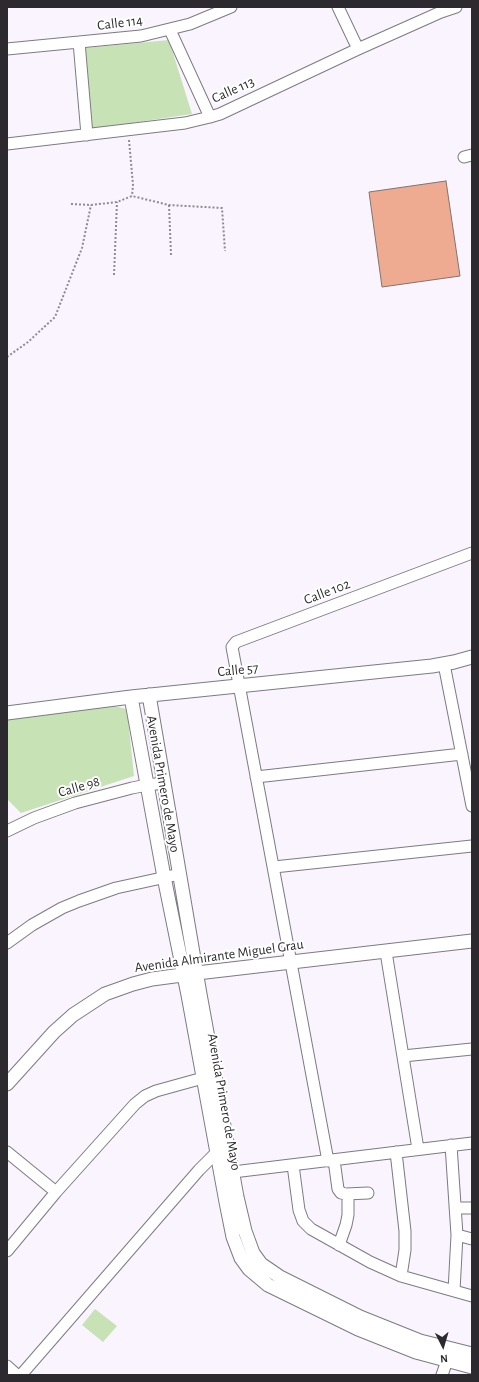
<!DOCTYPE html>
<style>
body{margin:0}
#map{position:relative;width:479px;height:1382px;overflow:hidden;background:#f9f4fd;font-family:"Alegreya Sans",sans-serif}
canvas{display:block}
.frame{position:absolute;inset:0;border:8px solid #2c2a2e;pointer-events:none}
.north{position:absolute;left:423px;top:1326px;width:40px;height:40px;-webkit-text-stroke:3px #fff;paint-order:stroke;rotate:175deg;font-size:11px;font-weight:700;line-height:16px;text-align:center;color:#2c2a2e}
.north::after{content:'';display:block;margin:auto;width:14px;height:18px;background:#2c2a2e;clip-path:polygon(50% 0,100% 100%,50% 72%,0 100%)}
</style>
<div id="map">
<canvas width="479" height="1382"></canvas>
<div class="frame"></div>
<div class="north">N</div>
</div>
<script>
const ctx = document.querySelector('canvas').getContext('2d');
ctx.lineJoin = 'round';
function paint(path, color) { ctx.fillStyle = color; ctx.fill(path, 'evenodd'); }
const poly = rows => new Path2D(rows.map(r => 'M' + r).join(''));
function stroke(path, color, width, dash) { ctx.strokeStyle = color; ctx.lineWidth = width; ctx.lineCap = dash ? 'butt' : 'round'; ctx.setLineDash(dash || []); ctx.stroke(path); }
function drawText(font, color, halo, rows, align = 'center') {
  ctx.font = font + ' "Alegreya Sans",sans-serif'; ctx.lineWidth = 4; ctx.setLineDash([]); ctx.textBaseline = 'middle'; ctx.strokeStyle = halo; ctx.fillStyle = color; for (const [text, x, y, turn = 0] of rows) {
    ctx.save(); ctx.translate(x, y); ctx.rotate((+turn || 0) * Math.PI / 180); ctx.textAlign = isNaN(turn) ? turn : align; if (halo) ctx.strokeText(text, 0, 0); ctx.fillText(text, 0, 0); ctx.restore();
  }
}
paint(poly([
 [169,40,192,114,91,129,85,48],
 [110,705,127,709,134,776,21,813,7,799,7,718],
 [95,1309,117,1326,103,1342,82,1325]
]), '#c7e3b6');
const building = poly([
 [446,181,460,276,382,287,369,192,446,181]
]);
paint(building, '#efab91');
stroke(building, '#7e7470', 1);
const minor = poly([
 [338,7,358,49],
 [170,30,210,117],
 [79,42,87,135],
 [7,49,141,36,190,24,231,7],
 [7,144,185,123,210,117,220,114,358,49,441,12,456,7],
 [464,157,472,155],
 [444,664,472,806],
 [256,777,462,754],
 [7,831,34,818,75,803,132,788,147,785,164,783],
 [274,867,472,846],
 [7,943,32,925,62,908,79,901,116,888,180,874],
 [386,952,418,1149],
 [403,1056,472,1049],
 [451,1145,457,1235,454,1291],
 [7,1152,56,1192],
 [396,1152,405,1231,405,1250,401,1276],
 [334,1160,338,1189,341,1193,346,1194,368,1193],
 [328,1161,232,647,236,642,472,553],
 [293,1165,299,1210,303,1221,311,1229,370,1262,401,1276,472,1296],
 [233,1172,472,1143],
 [455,1208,472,1208],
 [457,1235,472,1239],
 [339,1245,346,1225,348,1215,348,1194],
 [7,1251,56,1192,135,1104,145,1096,156,1091,203,1078],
 [7,1366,17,1375],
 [21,1375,199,1170,217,1152],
 [442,1375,450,1352]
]);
const tertiary = poly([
 [149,695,200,994,237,1197,245,1231,253,1253,261,1264,280,1277,360,1317,420,1341,472,1354],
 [131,697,164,877,188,995,226,1202,233,1237,241,1258,249,1269,268,1285,358,1329,416,1352,472,1367],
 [7,713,131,697,432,666,454,662,472,657],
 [7,1084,54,1032,73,1015,105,994,133,984,152,979,197,973,472,941]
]);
stroke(minor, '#7e7a82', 13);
stroke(tertiary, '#7e7a82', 15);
stroke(poly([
 [129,140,133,185,132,196],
 [71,204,91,205,117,202,132,196,169,205,222,208,225,251],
 [169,205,171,255],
 [114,275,117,202],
 [7,357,28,342,55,317,82,248,91,205]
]), '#8f8b92', 2, [2, 2]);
stroke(minor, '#fff', 11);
stroke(tertiary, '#fff', 13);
drawText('14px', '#2c2a2e', '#fff', [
 ["Calle 114",120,23,-7],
 ["Calle 113",233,90,-24],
 ["Calle 102",327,592,-21],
 ["Calle 57",238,670,-6],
 ["Avenida Primero de Mayo",163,784,80],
 ["Calle 98",79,787,-16],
 ["Avenida Almirante Miguel Grau",219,956,-8],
 ["Avenida Primero de Mayo",224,1102,80]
]);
</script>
